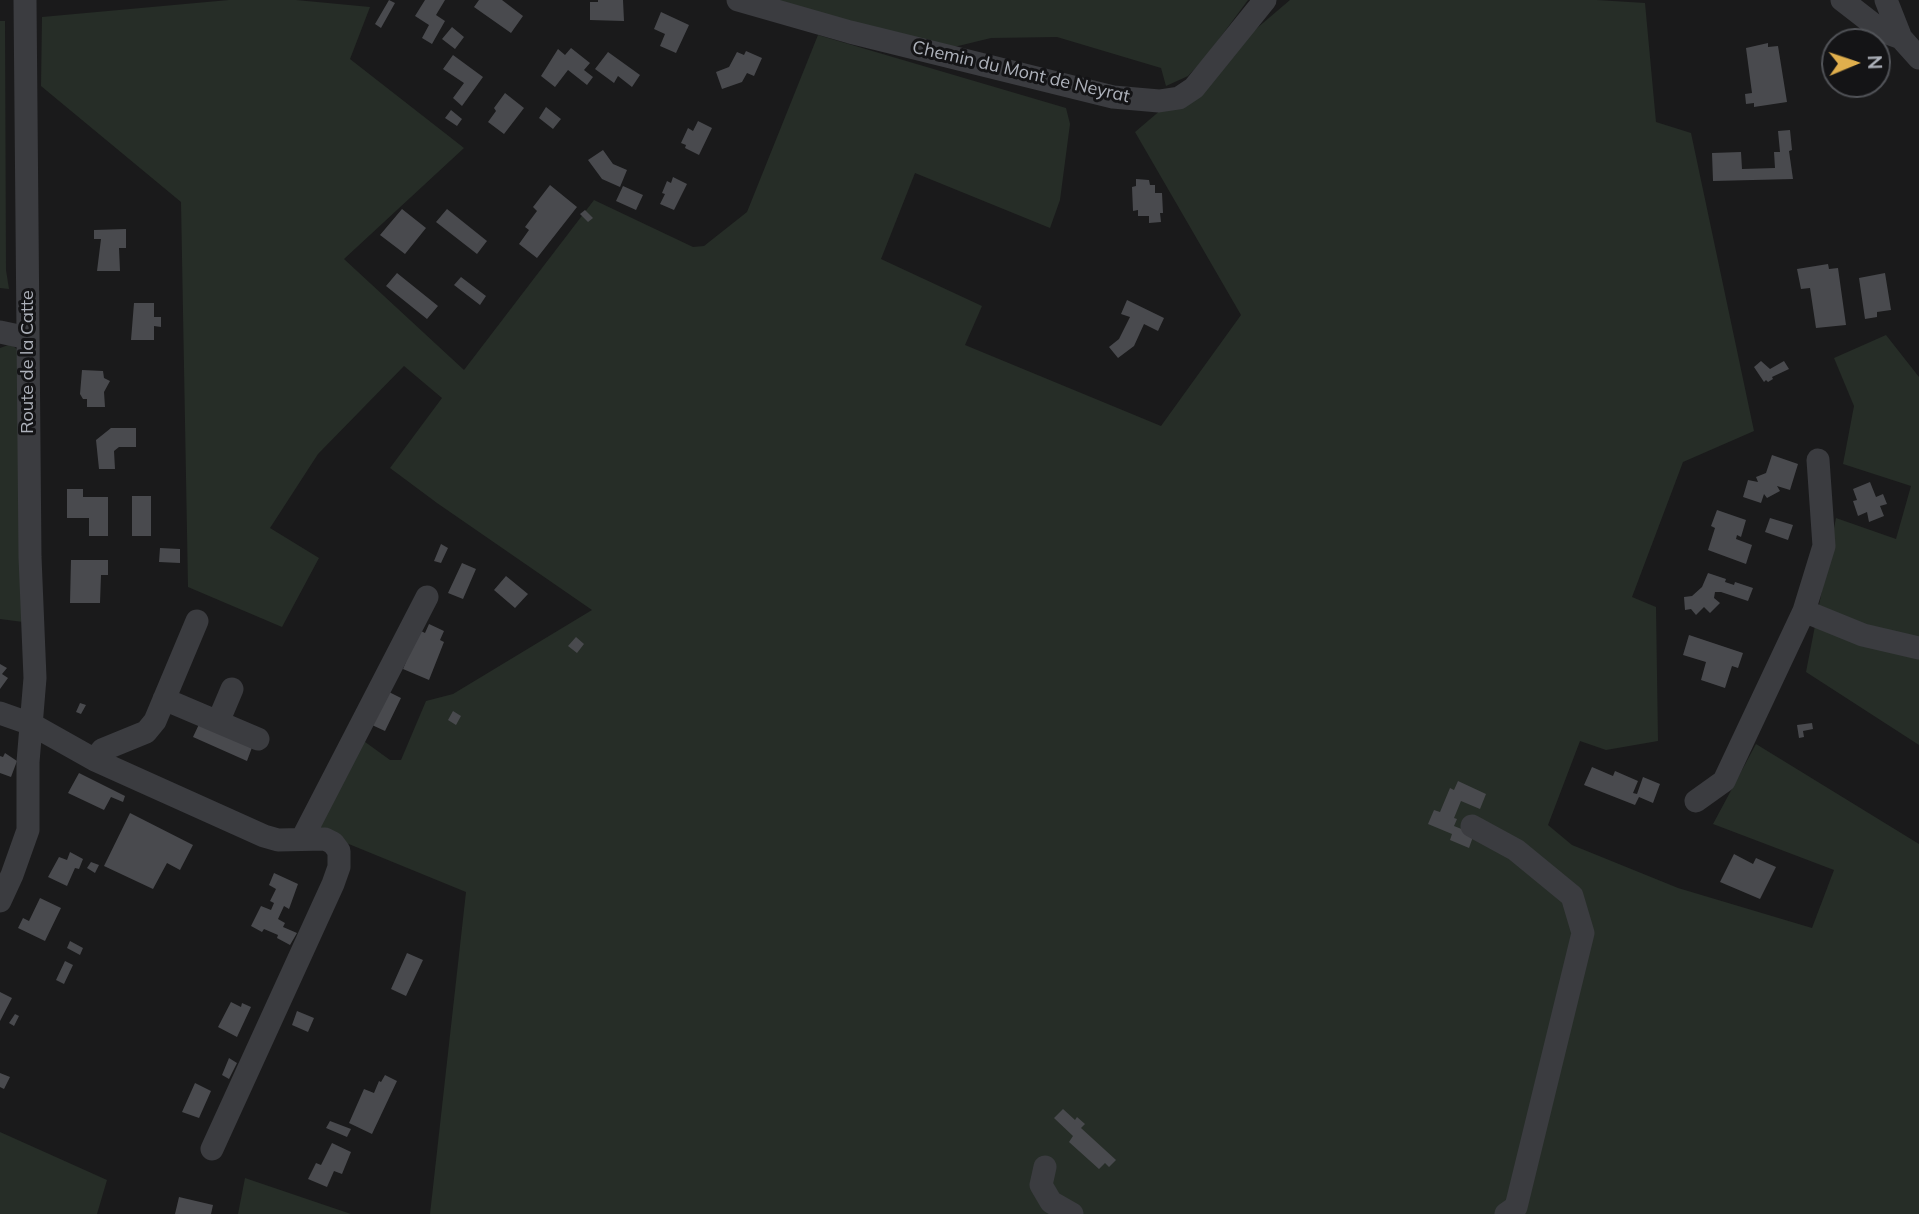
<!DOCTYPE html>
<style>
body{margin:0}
#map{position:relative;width:1919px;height:1214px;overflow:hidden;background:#1a1a1b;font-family:Mulish,sans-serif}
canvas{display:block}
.north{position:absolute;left:1821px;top:28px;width:70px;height:70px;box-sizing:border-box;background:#141416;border:2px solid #515358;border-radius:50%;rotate:88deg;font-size:19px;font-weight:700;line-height:28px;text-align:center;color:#adb1ba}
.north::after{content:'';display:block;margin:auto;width:24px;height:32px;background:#e0af4d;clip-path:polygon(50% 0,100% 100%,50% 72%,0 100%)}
</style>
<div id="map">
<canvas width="1919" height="1214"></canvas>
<div class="north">N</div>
</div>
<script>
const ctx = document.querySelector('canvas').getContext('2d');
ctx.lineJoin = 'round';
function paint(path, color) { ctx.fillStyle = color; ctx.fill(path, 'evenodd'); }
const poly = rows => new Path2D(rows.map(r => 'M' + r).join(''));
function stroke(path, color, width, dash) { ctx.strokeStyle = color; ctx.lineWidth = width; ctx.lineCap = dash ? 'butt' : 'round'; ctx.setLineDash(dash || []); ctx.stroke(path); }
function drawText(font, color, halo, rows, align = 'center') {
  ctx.font = font + ' Mulish,sans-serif'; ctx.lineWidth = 6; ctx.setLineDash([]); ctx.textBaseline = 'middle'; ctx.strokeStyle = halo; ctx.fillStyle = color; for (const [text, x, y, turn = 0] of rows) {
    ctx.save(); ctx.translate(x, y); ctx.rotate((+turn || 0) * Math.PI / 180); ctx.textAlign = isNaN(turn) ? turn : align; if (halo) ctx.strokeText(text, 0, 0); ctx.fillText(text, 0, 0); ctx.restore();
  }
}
paint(poly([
 [229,0,296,0,370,7,350,59,464,148,344,259,464,370,594,200,693,247,704,246,747,212,818,35,1066,108,1070,124,1060,200,1050,228,915,173,881,259,982,306,965,345,1161,426,1241,315,1135,132,1290,0,1597,0,1645,3,1656,122,1691,133,1754,431,1683,462,1632,597,1656,607,1658,741,1606,750,1580,741,1548,825,1572,845,1678,888,1812,928,1834,870,1713,824,1756,744,1919,844,1919,1214,430,1214,466,892,317,831,361,739,390,760,401,760,426,701,453,694,592,610,437,503,390,468,442,398,404,366,318,454,270,528,319,558,282,627,188,587,181,202,41,86,42,17],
 [773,0,1248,0,1205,58,1188,76,1166,86,1161,68,1057,37,991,38,954,47,921,40],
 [0,21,5,21,6,270,9,289,0,288],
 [1886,335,1919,377,1919,745,1806,672,1836,518,1896,539,1911,486,1843,464,1854,406,1834,358],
 [11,344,20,352,23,622,0,619,0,348],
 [0,1132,107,1180,97,1214,0,1214],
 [245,1178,351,1214,238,1214]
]), '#262d27');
paint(poly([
 [389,0,395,3,381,28,375,24],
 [425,0,445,0,436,15,445,21,432,44,422,38,429,25,415,16],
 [479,0,502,0,523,16,511,33,474,7],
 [598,0,623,0,624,21,590,20,590,2,598,2],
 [661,12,689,25,676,53,660,46,665,34,654,29],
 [452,27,464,37,455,49,442,39],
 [1768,43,1768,47,1778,46,1787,102,1754,107,1754,103,1746,104,1745,94,1752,93,1746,48],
 [571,48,590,63,584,70,593,77,587,85,568,70,555,87,541,76,558,49,565,55],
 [746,51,762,58,754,76,747,73,742,82,722,89,716,72,729,67,737,52,744,55],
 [608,52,640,75,632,87,618,76,614,83,595,69],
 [453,55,483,77,462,106,453,98,464,83,443,69],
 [505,93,524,108,504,134,488,122,496,111,494,108],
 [546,107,561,119,553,129,539,118],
 [451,110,462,119,457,126,445,118],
 [698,121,712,128,699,155,685,148,686,145,681,143,688,128,693,131],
 [1790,130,1792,150,1789,151,1793,179,1713,181,1712,153,1741,152,1742,169,1775,168,1774,152,1780,152,1778,131],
 [603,150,613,164,627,170,620,187,602,179,588,160],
 [673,177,687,184,674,210,660,204,665,194,662,193,667,181,671,183],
 [1136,179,1149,180,1150,185,1155,185,1155,193,1162,193,1163,213,1160,213,1161,222,1149,223,1149,216,1138,216,1138,210,1133,211,1132,187,1136,186],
 [550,185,577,207,537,258,519,244,529,230,525,227,537,211,533,207],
 [623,186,643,195,636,210,616,201],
 [402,209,426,228,405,254,380,235],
 [447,209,487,241,477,254,436,222],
 [585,210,593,218,588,222,580,214],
 [126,229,126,248,119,248,120,271,97,271,101,239,94,239,94,230],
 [1828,264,1829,269,1838,268,1846,325,1816,328,1810,288,1801,289,1797,269],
 [397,273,438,306,427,319,386,286],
 [1885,273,1891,310,1877,312,1877,317,1865,319,1859,278],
 [461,277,486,296,480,305,454,285],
 [1127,300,1164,318,1158,331,1144,324,1134,346,1118,358,1109,347,1119,339,1130,317,1121,314],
 [134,303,154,303,154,317,161,317,161,327,154,326,154,340,131,340],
 [1761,361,1770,369,1784,361,1789,369,1772,377,1773,379,1768,382,1766,380,1764,382,1754,367],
 [82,370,103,371,104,378,110,381,104,392,105,407,87,407,87,399,83,399,80,394],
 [111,428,136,428,136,447,119,447,114,451,115,469,99,469,96,440],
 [1772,455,1798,464,1790,490,1777,486,1780,491,1767,498,1764,494,1761,503,1743,497,1748,480,1758,482,1756,477,1766,473],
 [1870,482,1876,497,1883,494,1887,504,1880,506,1884,516,1869,522,1867,512,1858,516,1853,501,1857,500,1853,489],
 [67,489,83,489,83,497,108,497,108,536,89,536,89,518,67,518],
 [132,496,151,496,151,536,132,536],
 [1717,510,1746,520,1741,537,1737,535,1736,539,1752,545,1746,564,1708,550,1715,528,1711,526],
 [1770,518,1793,525,1788,540,1765,532],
 [441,544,448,548,441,563,434,561],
 [160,548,180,549,180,563,159,562],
 [71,560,108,560,108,575,101,575,100,603,70,603],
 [462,563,476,569,463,599,448,593],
 [1708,573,1726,579,1725,582,1734,585,1735,582,1753,588,1748,601,1721,592,1715,592,1714,598,1720,603,1710,613,1704,607,1696,615,1691,609,1685,610,1684,597,1692,596,1702,587],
 [506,576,528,594,515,608,494,590],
 [429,624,444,631,440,640,444,642,429,680,403,669,419,630,425,633],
 [1689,635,1743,653,1738,668,1732,666,1725,688,1701,680,1706,662,1683,655],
 [576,637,584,644,577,653,568,646],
 [0,664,7,668,2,674,8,678,0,689],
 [389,692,401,698,385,731,372,725],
 [80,703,86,705,81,714,76,712],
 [453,711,461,716,456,725,448,720],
 [201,720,254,742,247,761,193,737],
 [1812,723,1813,729,1803,731,1804,737,1799,738,1797,725],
 [5,753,17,761,11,777,0,773,0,756,3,757],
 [1592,767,1613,776,1615,771,1638,781,1633,793,1637,794,1643,777,1660,784,1653,803,1639,797,1635,805,1584,785],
 [79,773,125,796,123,802,111,797,104,810,68,793],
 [1458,781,1486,794,1480,809,1461,801,1454,818,1457,819,1454,826,1474,834,1469,848,1450,840,1452,834,1428,824,1434,810,1440,812,1450,788,1454,790],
 [130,813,193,845,180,870,167,863,153,889,104,866],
 [70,852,83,859,79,869,75,868,67,886,48,877,59,857,67,860],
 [1734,854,1753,864,1756,858,1776,867,1760,899,1720,882],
 [91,862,99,865,95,873,87,868],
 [274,873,298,884,289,909,284,906,278,919,285,923,283,927,297,933,290,945,277,938,278,935,264,929,262,932,251,926,261,906,271,910,274,903,270,901,276,889,269,885],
 [40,898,61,908,45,941,18,928,23,918,29,921],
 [70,941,83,948,80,955,67,948],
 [407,953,423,960,406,996,391,989],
 [65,961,73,965,64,984,56,980],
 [0,992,12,998,0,1021],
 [231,1002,241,1007,242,1003,251,1007,237,1037,218,1027],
 [297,1011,314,1018,308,1032,292,1025],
 [15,1014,19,1016,14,1026,9,1023],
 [229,1058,237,1063,229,1079,222,1075],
 [0,1073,10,1077,4,1089,0,1087],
 [385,1075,397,1081,372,1134,349,1123,364,1089,374,1093,379,1081,381,1082],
 [195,1083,211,1091,199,1118,182,1112],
 [1063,1109,1075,1120,1077,1117,1085,1124,1081,1128,1116,1160,1109,1167,1105,1163,1099,1169,1069,1142,1073,1136,1054,1118],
 [330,1121,351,1129,347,1137,326,1128],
 [332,1143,351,1152,342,1174,334,1171,327,1187,308,1179,316,1163,321,1165],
 [179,1197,213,1205,211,1214,175,1214]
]), '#494a4e');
stroke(poly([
 [738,0,850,32,1113,97,1159,101,1179,98,1194,88,1265,0],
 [1842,0,1882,31,1901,38],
 [1886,0,1901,38,1919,58],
 [0,332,28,338],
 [1804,611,1863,635,1919,648],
 [164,699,258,739],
 [0,713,31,724,95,760,264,836,278,840,325,839,333,843,339,851,339,867,333,884,212,1149],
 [218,722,232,689],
 [95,760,102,750,146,732,155,721,197,621],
 [1696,801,1724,781,1804,611,1824,546,1818,460],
 [1472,826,1516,850,1572,896,1583,933,1516,1207,1506,1214],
 [302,839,427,597],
 [0,901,12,875,28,830,28,762,35,678,30,557,25,0],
 [1045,1167,1041,1185,1051,1202,1072,1214]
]), '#3b3c40', 23);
drawText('18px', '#adb1ba', '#141416', [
 ["Chemin du Mont de Neyrat",1021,72,13],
 ["Route de la Catte",28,362,-90]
]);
</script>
